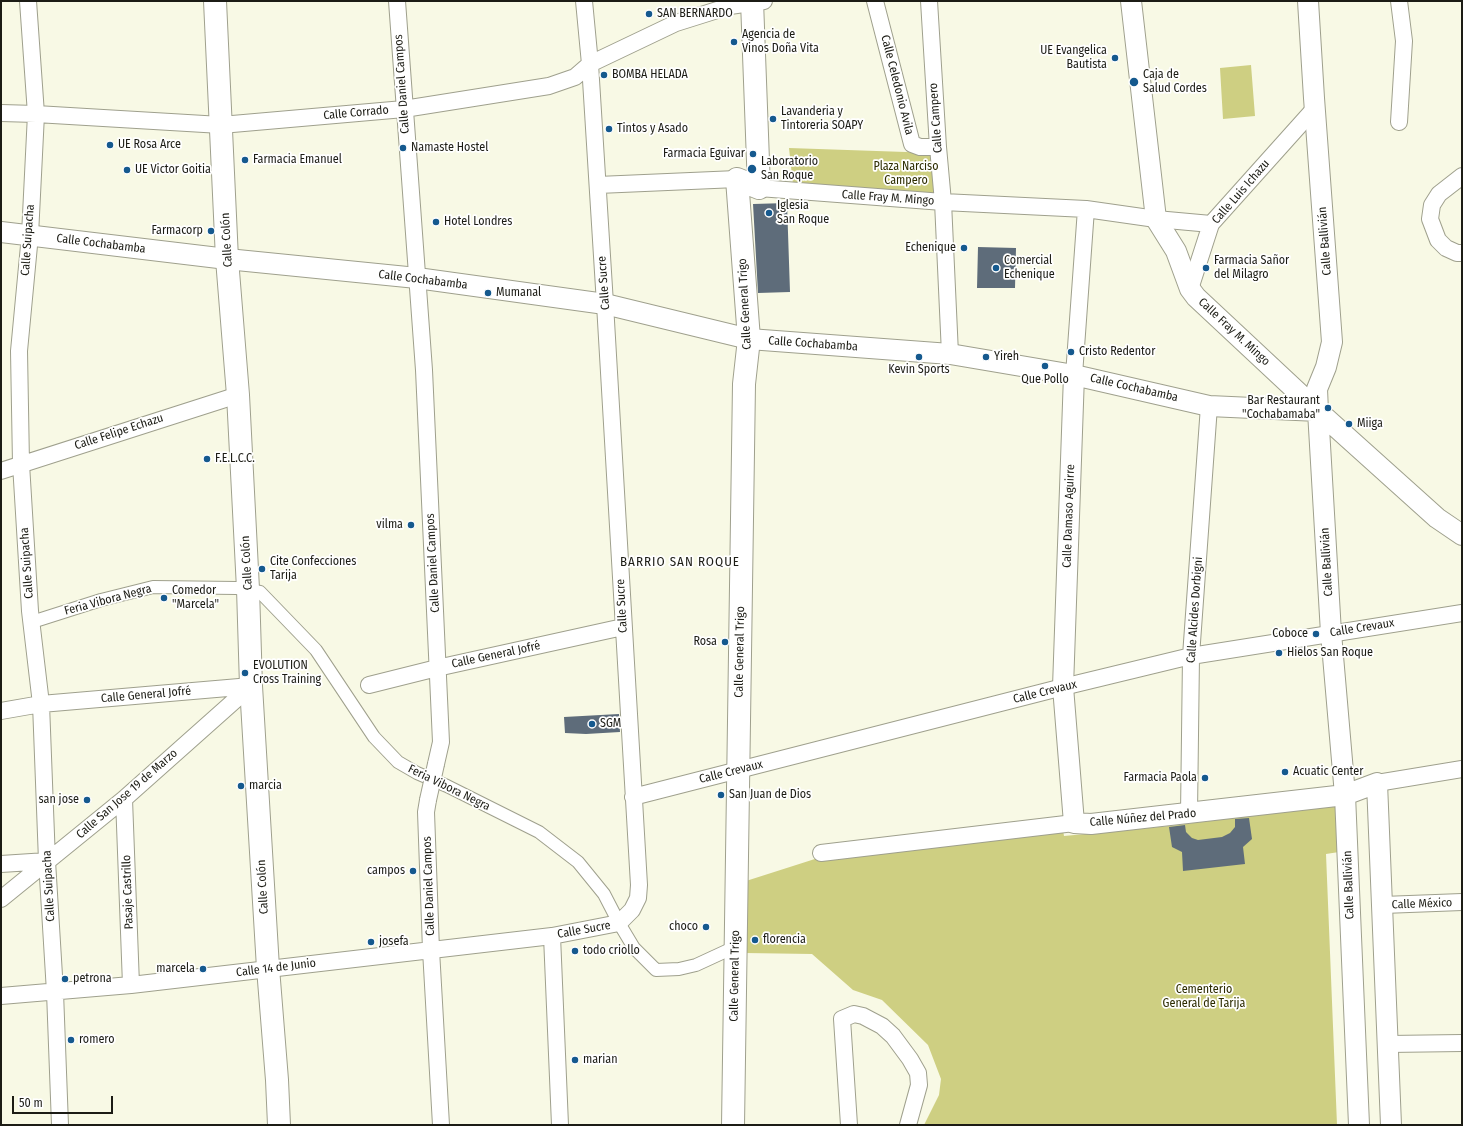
<!DOCTYPE html>
<meta charset="utf-8">
<style>
body{margin:0}
#map{position:relative;width:1463px;height:1126px;overflow:hidden;background:#f8f9e5;font-family:"Fira Sans Condensed",sans-serif}
canvas{display:block}
.frame{position:absolute;inset:0;border:2px solid #1c1c15;pointer-events:none}
.scale{position:absolute;left:12px;top:1096px;width:101px;height:18px;box-sizing:border-box;border:2px solid #1c1c15;border-top:0;padding-left:5px;font-size:12px;line-height:14px;white-space:nowrap;color:#1c1c15;-webkit-text-stroke:3px #fff;paint-order:stroke}
</style>
<div id="map">
<canvas width="1463" height="1126"></canvas>
<div class="frame"></div>
<div class="scale">50 m</div>
</div>
<script>
const ctx = document.querySelector('canvas').getContext('2d');
ctx.lineJoin = 'round';
function paint(path, color) { ctx.fillStyle = color; ctx.fill(path, 'evenodd'); }
const poly = rows => new Path2D(rows.map(r => 'M' + r).join(''));
function stroke(path, color, width, dash) { ctx.strokeStyle = color; ctx.lineWidth = width; ctx.lineCap = dash ? 'butt' : 'round'; ctx.setLineDash(dash || []); ctx.stroke(path); }
function drawText(font, color, halo, rows, align = 'center') {
  ctx.font = font + ' "Fira Sans Condensed",sans-serif'; ctx.lineWidth = 3.5; ctx.setLineDash([]); ctx.textBaseline = 'middle'; ctx.strokeStyle = halo; ctx.fillStyle = color; for (const [text, x, y, turn = 0] of rows) {
    ctx.save(); ctx.translate(x, y); ctx.rotate((+turn || 0) * Math.PI / 180); ctx.textAlign = isNaN(turn) ? turn : align; if (halo) ctx.strokeText(text, 0, 0); ctx.fillText(text, 0, 0); ctx.restore();
  }
}
paint(poly([
 [1251,65,1255,116,1223,119,1220,68],
 [789,148,935,153,933,198,793,185],
 [1336,805,1339,852,1326,854,1337,1125,924,1125,939,1095,941,1079,928,1045,882,1000,853,990,812,954,745,953,746,881,818,858,1063,830,1064,836,1169,826]
]), '#cecf82');
paint(poly([
 [787,203,790,292,758,293,753,204],
 [978,247,1016,248,1015,288,977,288],
 [619,714,620,732,586,734,565,733,564,717],
 [1249,818,1252,839,1243,847,1245,864,1183,871,1182,852,1172,847,1169,827,1185,825,1186,832,1192,838,1198,840,1222,837,1230,833,1235,827,1235,819]
]), '#5e6c7a');
const pedestrian = poly([
 [32,622,101,600,153,587,237,588,260,592,316,650,374,737,398,762,417,773,447,786,539,832,578,862,604,894,619,923,634,948,656,970,679,969,696,965,735,947]
]);
const minor = poly([
 [28,1,36,114,30,235,19,351,21,464,30,611,41,704,47,861,55,992,60,1125],
 [397,1,424,370,441,742,436,764],
 [875,1,912,144,920,147,938,147],
 [929,1,938,147,943,202,950,354],
 [1399,1,1404,41,1399,122],
 [1,113,36,114,221,125,404,109,549,86,575,77,590,64,676,23,730,6,764,1],
 [1462,176,1439,194,1432,205,1430,219,1438,240,1446,248,1457,253,1462,253],
 [598,185,737,179],
 [759,188,943,202,1086,209,1156,219,1211,224],
 [1190,289,1211,224,1315,108],
 [1074,375,1086,209],
 [1,471,238,395],
 [369,685,437,668,623,627],
 [1,711,41,704,251,686],
 [1377,783,1462,769],
 [633,797,1063,687,1191,656,1462,613],
 [124,799,131,985],
 [428,800,426,812,431,950,441,1125],
 [1189,814,1191,656,1209,406],
 [821,853,1074,823],
 [1,864,47,861],
 [1,899,124,799,251,686],
 [1383,905,1462,902],
 [552,936,560,1125],
 [1,996,131,985,552,936,619,923,632,910,638,898,639,885,605,304,590,64,584,1],
 [1388,1044,1462,1043],
 [849,1125,842,1019,854,1014,863,1016,882,1026,893,1036,910,1059,918,1073,919,1085,908,1125]
]);
const tertiary = poly([
 [1131,1,1156,219,1176,251,1190,289,1196,297,1318,411,1437,518,1462,535],
 [1308,1,1314,98,1332,342,1326,367,1317,389,1318,411,1331,633,1345,795,1359,1125],
 [1,232,227,259,417,278,605,304,749,339,950,354,1074,375,1209,406,1318,411],
 [1074,375,1063,687,1074,823,1091,824,1345,795,1377,783,1391,1125]
]);
const primary = poly([
 [215,1,227,259,238,395,248,589,251,686,268,968,277,1080,279,1125],
 [733,1125,744,384,749,339,737,179,759,188,752,1]
]);
stroke(pedestrian, '#9fa08d', 14);
stroke(minor, '#9fa08d', 18);
stroke(tertiary, '#9fa08d', 22);
stroke(primary, '#9fa08d', 24);
stroke(pedestrian, '#fff', 12);
stroke(minor, '#fff', 16);
stroke(tertiary, '#fff', 20);
stroke(primary, '#fff', 22);
const minorBridge = poly([
 [428,800,436,764]
]);
stroke(minorBridge, '#9fa08d', 18, []);
stroke(minorBridge, '#fff', 16);
for (const [x, y, r, color] of [
 [649,14,4,"#15598e"],
 [734,42,4,"#15598e"],
 [1115,58,4,"#15598e"],
 [604,75,4,"#15598e"],
 [1134,82,5,"#15598e"],
 [773,119,4,"#15598e"],
 [609,129,4,"#15598e"],
 [110,145,4,"#15598e"],
 [403,148,4,"#15598e"],
 [753,154,4,"#15598e"],
 [245,160,4,"#15598e"],
 [752,169,5,"#15598e"],
 [127,170,4,"#15598e"],
 [769,213,4,"#15598e"],
 [436,222,4,"#15598e"],
 [211,231,4,"#15598e"],
 [964,248,4,"#15598e"],
 [996,268,4,"#15598e"],
 [1206,268,4,"#15598e"],
 [488,293,4,"#15598e"],
 [1071,352,4,"#15598e"],
 [919,357,4,"#15598e"],
 [986,357,4,"#15598e"],
 [1045,366,4,"#15598e"],
 [1328,408,4,"#15598e"],
 [1349,424,4,"#15598e"],
 [207,459,4,"#15598e"],
 [411,525,4,"#15598e"],
 [262,569,4,"#15598e"],
 [164,598,4,"#15598e"],
 [1316,634,4,"#15598e"],
 [725,642,4,"#15598e"],
 [1279,653,4,"#15598e"],
 [245,673,4,"#15598e"],
 [592,724,4,"#15598e"],
 [1285,772,4,"#15598e"],
 [1205,778,4,"#15598e"],
 [241,786,4,"#15598e"],
 [721,795,4,"#15598e"],
 [87,800,4,"#15598e"],
 [413,871,4,"#15598e"],
 [706,927,4,"#15598e"],
 [755,940,4,"#15598e"],
 [371,942,4,"#15598e"],
 [575,951,4,"#15598e"],
 [203,969,4,"#15598e"],
 [65,979,4,"#15598e"],
 [71,1040,4,"#15598e"],
 [575,1060,4,"#15598e"]
]) { const dot = new Path2D(); dot.arc(x, y, r, 0, 2 * Math.PI); ctx.fillStyle = color; ctx.fill(dot); stroke(dot, '#fff', 1.5); }
drawText('12px', '#1c1c15', '#fff', [
 ["SAN BERNARDO",657,14],
 ["Agencia de",742,35],
 ["Vinos Doña Vita",742,49],
 ["UE Evangelica",1107,51,"right"],
 ["Bautista",1107,65,"right"],
 ["BOMBA HELADA",612,75],
 ["Caja de",1143,75],
 ["Salud Cordes",1143,89],
 ["Lavanderia y",781,112],
 ["Tintoreria SOAPY",781,126],
 ["Tintos y Asado",617,129],
 ["UE Rosa Arce",118,145],
 ["Namaste Hostel",411,148],
 ["Farmacia Eguivar",745,154,"right"],
 ["Farmacia Emanuel",253,160],
 ["Laboratorio",761,162],
 ["San Roque",761,176],
 ["UE Victor Goitia",135,170],
 ["Iglesia",777,206],
 ["San Roque",777,220],
 ["Hotel Londres",444,222],
 ["Farmacorp",203,231,"right"],
 ["Echenique",956,248,"right"],
 ["Comercial",1004,261],
 ["Echenique",1004,275],
 ["Farmacia Sañor",1214,261],
 ["del Milagro",1214,275],
 ["Mumanal",496,293],
 ["Cristo Redentor",1079,352],
 ["Yireh",994,357],
 ["Kevin Sports",919,370,"center"],
 ["Que Pollo",1045,380,"center"],
 ["Bar Restaurant",1320,401,"right"],
 ["\"Cochabamaba\"",1320,415,"right"],
 ["Miiga",1357,424],
 ["F.E.L.C.C.",215,459],
 ["vilma",403,525,"right"],
 ["Cite Confecciones",270,562],
 ["Tarija",270,576],
 ["Comedor",172,591],
 ["\"Marcela\"",172,605],
 ["Coboce",1308,634,"right"],
 ["Rosa",717,642,"right"],
 ["Hielos San Roque",1287,653],
 ["EVOLUTION",253,666],
 ["Cross Training",253,680],
 ["SGM",600,724],
 ["Acuatic Center",1293,772],
 ["Farmacia Paola",1197,778,"right"],
 ["marcia",249,786],
 ["San Juan de Dios",729,795],
 ["san jose",79,800,"right"],
 ["campos",405,871,"right"],
 ["choco",698,927,"right"],
 ["florencia",763,940],
 ["josefa",379,942],
 ["todo criollo",583,951],
 ["marcela",195,969,"right"],
 ["petrona",73,979],
 ["romero",79,1040],
 ["marian",583,1060]
], 'left');
drawText('12px', '#1c1c15', '#fff', [
 ["Calle Daniel Campos",402,84,-94],
 ["Calle Celedonio Avila",897,85,76],
 ["Calle Corrado",356,113,-5],
 ["Calle Campero",936,118,-94],
 ["Calle Luis Ichazu",1241,192,-49],
 ["Calle Fray M. Mingo",888,198,4],
 ["Calle Suipacha",28,240,-86],
 ["Calle Colón",227,240,-93],
 ["Calle Ballivián",1325,241,-94],
 ["Calle Cochabamba",101,244,7],
 ["Calle Cochabamba",423,280,7],
 ["Calle Sucre",604,283,-94],
 ["Calle General Trigo",745,304,-93],
 ["Calle Fray M. Mingo",1234,332,43],
 ["Calle Cochabamba",813,344,4],
 ["Calle Cochabamba",1134,388,13],
 ["Calle Felipe Echazu",119,432,-18],
 ["Calle Damaso Aguirre",1069,516,-88],
 ["Calle Ballivián",1327,562,-93],
 ["Calle Suipacha",27,563,-94],
 ["Calle Colón",247,563,-93],
 ["Calle Daniel Campos",433,563,-93],
 ["Feria Vibora Negra",108,600,-15],
 ["Calle Sucre",622,606,-93],
 ["Calle Alcides Dorbigni",1195,610,-86],
 ["Calle Crevaux",1362,628,-9],
 ["Calle General Trigo",740,652,-89],
 ["Calle General Jofré",496,655,-12],
 ["Calle Crevaux",1045,692,-14],
 ["Calle General Jofré",146,695,-5],
 ["Calle Crevaux",731,772,-14],
 ["Feria Vibora Negra",449,788,26],
 ["Calle San Jose 19 de Marzo",127,794,-41],
 ["Calle Núñez del Prado",1143,818,-5],
 ["Calle Ballivián",1349,885,-92],
 ["Calle Suipacha",49,886,-93],
 ["Calle Daniel Campos",429,886,-92],
 ["Calle Colón",263,887,-93],
 ["Pasaje Castrillo",128,892,-92],
 ["Calle México",1422,904,-2],
 ["Calle Sucre",584,930,-10],
 ["Calle 14 de Junio",276,968,-7],
 ["Calle General Trigo",735,976,-89]
]);
drawText('12px', '#2d2c00', '#fff', [
 ["Plaza Narciso",906,167],
 ["Campero",906,181],
 ["Cementerio",1204,990],
 ["General de Tarija",1204,1004]
]);
ctx.letterSpacing = '1px';
drawText('13px', '#1c1c15', '#fff', [
 ["BARRIO SAN ROQUE",680,562]
]);
ctx.letterSpacing = '0px';
</script>
